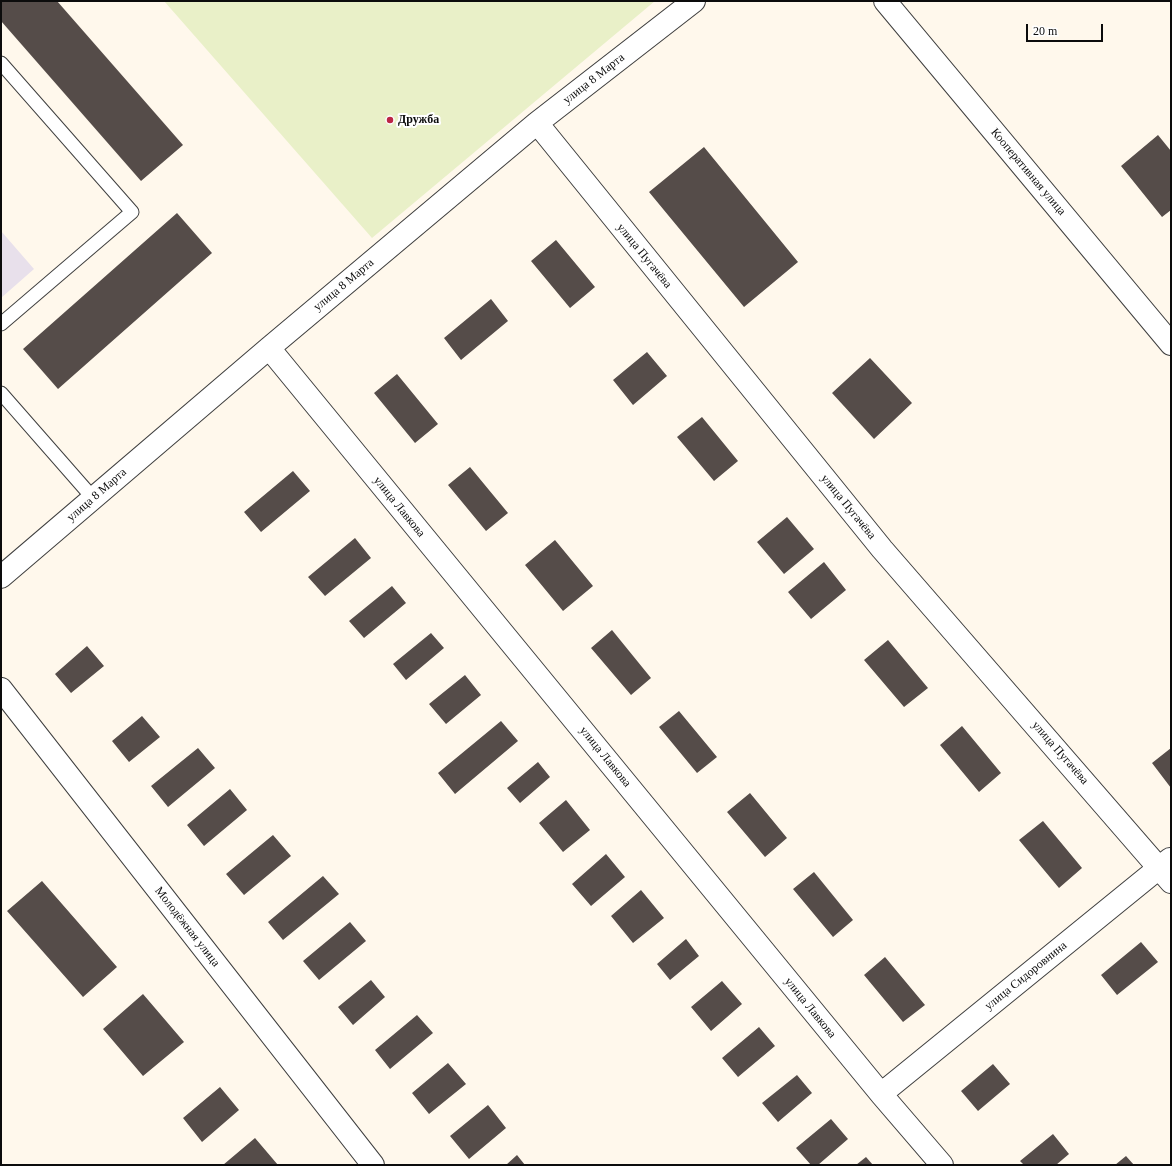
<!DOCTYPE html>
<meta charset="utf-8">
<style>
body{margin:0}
#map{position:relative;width:1172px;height:1166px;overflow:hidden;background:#fff8ec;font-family:Georgia,serif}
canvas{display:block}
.frame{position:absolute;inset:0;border:2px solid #0c0c0c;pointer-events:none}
.scale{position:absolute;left:1026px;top:24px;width:77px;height:18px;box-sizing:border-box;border:2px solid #0c0c0c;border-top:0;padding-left:5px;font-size:12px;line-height:14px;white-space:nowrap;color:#0c0c0c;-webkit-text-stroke:3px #fff;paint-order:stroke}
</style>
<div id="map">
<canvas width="1172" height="1166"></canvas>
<div class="frame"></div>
<div class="scale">20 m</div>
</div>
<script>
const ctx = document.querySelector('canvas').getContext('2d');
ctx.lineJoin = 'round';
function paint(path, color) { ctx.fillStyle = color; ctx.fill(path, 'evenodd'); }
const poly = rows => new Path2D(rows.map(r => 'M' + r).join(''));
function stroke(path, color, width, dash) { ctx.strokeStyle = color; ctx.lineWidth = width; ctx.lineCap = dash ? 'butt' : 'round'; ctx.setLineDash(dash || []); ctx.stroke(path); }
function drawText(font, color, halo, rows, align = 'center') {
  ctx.font = font + ' Georgia,serif'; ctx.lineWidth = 4; ctx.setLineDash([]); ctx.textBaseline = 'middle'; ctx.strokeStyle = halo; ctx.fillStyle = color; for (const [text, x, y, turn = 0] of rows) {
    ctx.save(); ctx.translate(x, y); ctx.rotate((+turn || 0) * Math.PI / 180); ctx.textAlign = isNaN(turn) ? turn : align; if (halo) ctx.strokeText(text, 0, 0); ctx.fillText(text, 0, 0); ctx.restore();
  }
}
paint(poly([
 [1,231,34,269,1,298]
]), '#e8e0eb');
paint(poly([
 [164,1,655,1,372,238]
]), '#e9f0c8');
paint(poly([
 [1,1,57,1,183,145,141,181,1,21],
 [1158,135,1171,151,1171,210,1162,217,1121,166],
 [704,147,798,262,744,307,649,192],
 [177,213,212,253,58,389,23,349],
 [556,240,595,287,570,308,531,261],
 [491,299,508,321,461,360,444,338],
 [647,352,667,376,633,405,613,380],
 [870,358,912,403,874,439,832,393],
 [397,374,438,424,415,443,374,393],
 [702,417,738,461,714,481,677,437],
 [470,467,508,513,486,531,448,485],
 [293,471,310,491,261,532,244,512],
 [787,517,814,549,784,574,757,542],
 [355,538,371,558,325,596,308,577],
 [555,540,593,586,563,611,525,565],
 [824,562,846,590,811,619,788,592],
 [392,586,406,603,364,638,349,621],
 [612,630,651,678,631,695,591,648],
 [431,633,444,648,406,680,393,664],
 [888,640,928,688,904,707,864,660],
 [87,646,104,666,71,693,55,674],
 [465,675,481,695,446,724,429,704],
 [679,711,717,757,697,773,659,727],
 [142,716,160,737,129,762,112,741],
 [501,721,518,741,455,794,438,773],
 [962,726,1001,773,979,792,940,745],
 [198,748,215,768,168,807,151,786],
 [1171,748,1171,788,1152,763],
 [538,762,550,777,520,803,507,788],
 [230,789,247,810,204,846,187,825],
 [750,793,787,838,765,857,727,812],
 [566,800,590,830,563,852,539,823],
 [1043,821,1082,868,1059,888,1019,840],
 [273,835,291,856,244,895,226,874],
 [606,854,625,877,591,906,572,884],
 [814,872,853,920,833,937,793,889],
 [323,876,339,894,283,940,268,922],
 [42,881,117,967,83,997,7,911],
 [641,890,664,918,633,943,611,916],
 [350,922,366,941,319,980,303,961],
 [686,939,699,956,670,980,657,964],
 [1141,942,1158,962,1117,995,1101,975],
 [885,957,925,1005,903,1022,864,975],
 [371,980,385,997,353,1025,338,1007],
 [722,981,742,1004,711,1031,691,1007],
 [143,994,184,1042,143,1076,103,1029],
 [417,1015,433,1033,390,1069,375,1050],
 [759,1027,775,1046,738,1077,722,1058],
 [448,1063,466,1084,429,1114,412,1093],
 [993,1064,1010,1084,978,1111,961,1091],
 [797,1075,812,1093,778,1122,762,1103],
 [220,1087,239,1110,202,1142,183,1118],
 [488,1105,506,1128,469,1159,450,1136],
 [831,1119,848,1139,818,1165,811,1165,796,1148],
 [1053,1134,1069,1154,1056,1165,1024,1165,1020,1161],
 [255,1138,278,1165,223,1165],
 [517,1155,525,1165,506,1165],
 [1126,1156,1134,1165,1115,1165],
 [866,1157,873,1165,856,1165]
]), '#554c49');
const service = poly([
 [1,63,132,212,1,324],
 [1,393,93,498]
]);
const minor = poly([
 [885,1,1171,344],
 [537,123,882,549,1171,882],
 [269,348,881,1094,942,1165],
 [1,577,269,348,537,123,694,1],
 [1,689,373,1165],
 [881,1094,1170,859]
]);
stroke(service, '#3f3f3f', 15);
stroke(minor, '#3f3f3f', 24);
stroke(service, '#fff', 13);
stroke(minor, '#fff', 22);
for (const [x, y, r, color] of [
 [390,120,4,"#bc2545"]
]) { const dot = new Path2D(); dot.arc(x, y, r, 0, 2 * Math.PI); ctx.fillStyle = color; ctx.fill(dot); stroke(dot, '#fff', 1.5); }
drawText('12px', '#0c0c0c', '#fff', [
 ["улица 8 Марта",594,79,-38],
 ["Кооперативная улица",1028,172,50],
 ["улица Пугачёва",644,256,51],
 ["улица 8 Марта",344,285,-40],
 ["улица 8 Марта",97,495,-41],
 ["улица Лавкова",399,507,51],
 ["улица Пугачёва",848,507,51],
 ["улица Пугачёва",1060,753,49],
 ["улица Лавкова",605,757,51],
 ["Молодёжная улица",187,927,52],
 ["улица Сидоровнина",1026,976,-39],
 ["улица Лавкова",810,1008,51]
]);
drawText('bold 12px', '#0c0c0c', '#fff', [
 ["Дружба",398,120]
], 'left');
</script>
